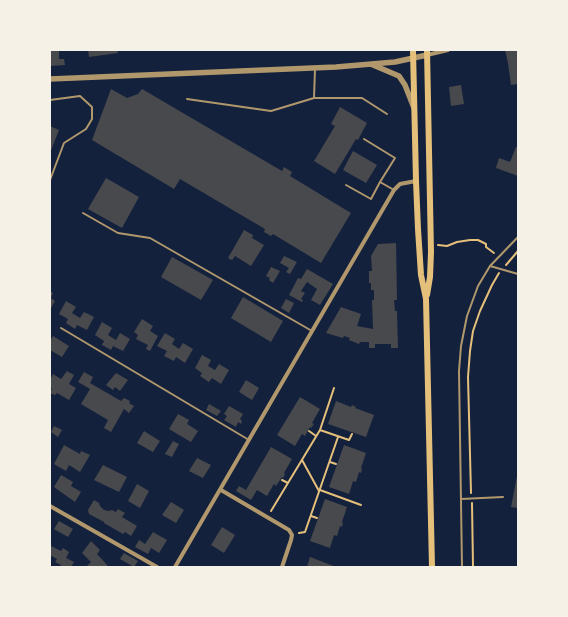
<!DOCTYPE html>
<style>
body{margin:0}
#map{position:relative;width:568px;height:617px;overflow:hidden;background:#14213d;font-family:Lato,sans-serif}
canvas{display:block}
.frame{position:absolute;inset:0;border:51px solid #f6f1e7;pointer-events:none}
</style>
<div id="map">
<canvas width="568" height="617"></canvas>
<div class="frame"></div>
</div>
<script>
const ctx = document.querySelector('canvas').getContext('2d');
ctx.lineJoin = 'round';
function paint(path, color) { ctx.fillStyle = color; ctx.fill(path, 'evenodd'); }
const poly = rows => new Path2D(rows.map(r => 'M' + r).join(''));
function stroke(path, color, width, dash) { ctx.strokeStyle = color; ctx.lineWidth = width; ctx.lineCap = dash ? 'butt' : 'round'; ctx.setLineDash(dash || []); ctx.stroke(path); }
paint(poly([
 [50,50,59,50,59,59,64,59,65,65,50,66],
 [88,50,117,50,118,53,89,57],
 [505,50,518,50,518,84,511,85,508,63],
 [461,85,464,104,451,106,449,87],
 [111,89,127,98,138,94,142,89,282,171,284,167,292,172,290,176,351,213,321,263,273,234,271,236,264,232,265,229,180,179,174,189,92,140],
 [340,107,367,123,358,140,356,139,335,174,314,161,335,126,331,124],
 [50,126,59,130,50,153],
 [516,147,518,148,518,176,496,168,499,158,510,162],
 [353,151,377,165,366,183,343,170],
 [106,178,139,197,122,228,88,209],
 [244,230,253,235,252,238,264,245,251,266,235,256,232,260,228,258],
 [396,243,397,300,394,300,395,311,397,311,398,348,391,348,391,344,375,344,375,348,369,348,369,342,360,342,359,344,349,340,350,338,344,336,343,338,326,333,341,307,361,314,357,326,373,329,372,300,374,300,374,290,371,290,371,283,369,283,369,271,372,271,371,256,378,244],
 [284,256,297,262,290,274,286,272,289,268,280,263],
 [172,257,213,280,201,300,161,277],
 [271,267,280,271,273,283,269,280,270,278,266,276],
 [307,269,333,284,320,305,311,300,317,289,307,282,301,291,305,293,301,299,303,300,302,302,289,295,298,278,301,279],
 [50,291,53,293,51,298,55,301,50,310],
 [243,297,283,321,271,342,231,318],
 [286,299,294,303,289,313,281,308],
 [66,301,76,307,72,313,80,318,84,312,94,317,87,330,77,325,75,329,66,323,68,319,59,314],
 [142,319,153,326,150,331,158,336,150,351,146,349,148,345,136,339,138,335,134,332],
 [102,322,112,328,108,335,116,340,120,333,130,339,123,351,113,346,111,350,102,345,104,341,95,335],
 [165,333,175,339,172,344,179,349,183,343,193,349,185,363,176,357,174,361,164,356,167,351,157,346],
 [53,336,69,346,62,357,50,350,50,341],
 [202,355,211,360,208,366,215,370,219,364,229,370,221,384,212,378,209,382,200,376,202,373,195,368],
 [67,371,74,375,69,384,76,388,69,400,57,393,55,395,50,393,52,388,50,387,50,380,53,374,61,379],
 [84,372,93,377,90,383,121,401,124,398,130,401,129,403,134,406,129,413,124,409,111,432,104,428,108,420,81,404,90,389,78,382],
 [116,373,128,380,120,391,115,387,113,390,106,385],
 [246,380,259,388,252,400,239,392],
 [300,397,320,409,312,423,314,424,311,428,310,427,305,436,302,434,295,446,277,435],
 [336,401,351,407,352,405,356,407,355,408,374,415,366,437,328,424],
 [209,404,221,411,217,416,206,410],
 [229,406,243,414,240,419,242,421,241,424,238,422,236,427,224,420,227,416,224,414],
 [178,414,189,420,187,424,198,431,191,442,169,429],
 [54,426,62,430,58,437,51,432],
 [144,431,160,441,153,452,137,443],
 [173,441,179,444,172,457,165,454],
 [64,445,80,454,81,451,90,455,80,472,69,465,66,471,54,464],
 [344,445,366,453,361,468,362,469,361,473,359,472,356,482,353,481,349,494,329,487],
 [271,447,292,459,284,473,285,474,283,478,282,477,276,486,274,484,267,496,257,490,251,500,236,491,239,486,246,490],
 [197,458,211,465,203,478,189,471],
 [103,465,127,477,119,492,94,480],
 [61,475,73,482,71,486,81,492,75,502,54,487],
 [517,476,518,476,518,508,511,507],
 [137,484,149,491,140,508,128,501],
 [325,499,347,507,342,522,343,523,342,527,340,526,337,536,334,535,330,548,310,541],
 [94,500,99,503,100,506,104,510,109,511,112,510,116,512,118,509,125,513,122,517,137,526,131,536,125,532,123,534,104,523,104,522,89,514,88,510],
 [171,502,184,510,176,523,162,515],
 [59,521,73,529,68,537,54,529],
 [222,527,235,535,224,553,211,545],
 [153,532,167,540,159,553,151,548,148,554,135,547,139,540,145,544],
 [91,541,100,550,97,554,109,567,86,567,91,562,82,553],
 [51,546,61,551,63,548,69,552,66,558,74,562,71,567,60,567,61,565,55,562,57,559,50,555],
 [124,553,138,561,134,567,120,559],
 [310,557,336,567,307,567]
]), '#48494c');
stroke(poly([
 [438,245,447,246,457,242,470,240,478,240,486,244,486,247,494,253],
 [506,265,518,251],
 [320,430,334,388],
 [309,431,316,436],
 [302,460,319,491],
 [330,462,336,464],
 [282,480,288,483],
 [320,490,361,505],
 [471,493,468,377,470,351,473,331,480,311,492,285,499,273],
 [472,503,473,567],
 [271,511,320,430,349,440,352,434],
 [311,516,317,518],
 [299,533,305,532,338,437]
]), '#e5c07b', 2);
stroke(poly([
 [315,69,314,98,362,98,387,114],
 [187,99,271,111,314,98],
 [50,100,80,96,92,107,92,119,86,129,64,143,50,180],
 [364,139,395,158,380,182],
 [346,185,371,199,380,182,394,190],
 [83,213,118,233,150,238,312,331],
 [490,266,518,274],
 [61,328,249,440],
 [461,499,503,497],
 [462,567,459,371,461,346,467,316,478,286,490,266,518,237]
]), '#b1986c', 2);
stroke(poly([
 [427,55,448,50],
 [221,490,289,530,292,535,291,540,282,567],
 [50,506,157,567],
 [175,567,394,190,400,184,416,181]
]), '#b1986c', 4);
stroke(poly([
 [373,65,399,76,405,85,414,108],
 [50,79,336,67,395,62,427,55]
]), '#b1986c', 5.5);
stroke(poly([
 [413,50,416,181,418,229,421,275,426,299,432,567],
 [427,50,431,252,430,277,427,295]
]), '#e5c07b', 6);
</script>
